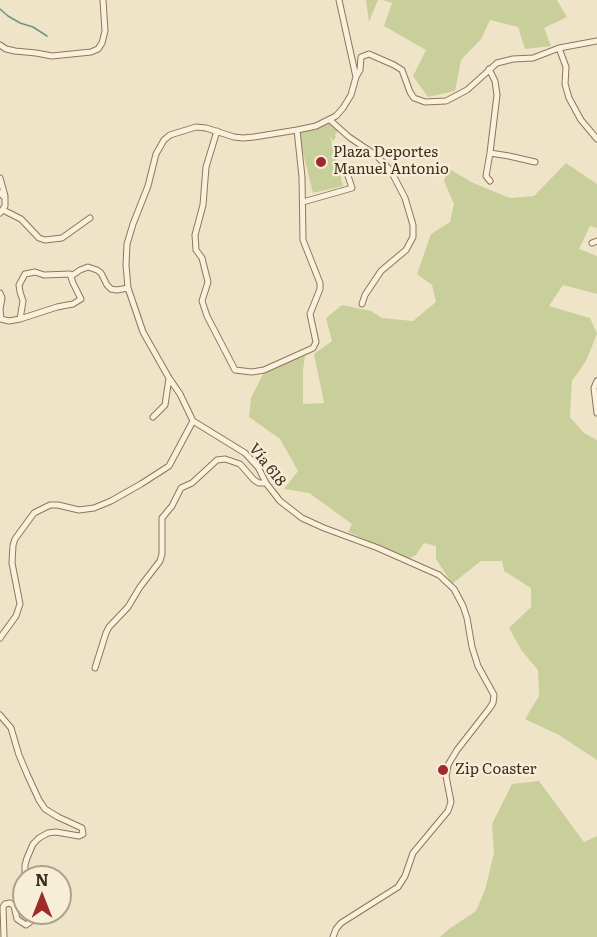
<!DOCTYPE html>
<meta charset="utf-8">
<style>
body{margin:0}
#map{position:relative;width:597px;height:937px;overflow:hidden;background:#f0e4c8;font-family:Literata,serif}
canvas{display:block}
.north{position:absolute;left:12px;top:865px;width:60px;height:60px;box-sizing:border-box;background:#f7eed8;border:2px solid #ada18e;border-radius:50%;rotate:0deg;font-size:16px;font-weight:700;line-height:24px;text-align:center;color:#3d2e20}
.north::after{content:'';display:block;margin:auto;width:21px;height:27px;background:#9e2a2b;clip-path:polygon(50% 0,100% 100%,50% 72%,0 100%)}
</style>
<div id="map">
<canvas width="597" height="937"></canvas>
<div class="north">N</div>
</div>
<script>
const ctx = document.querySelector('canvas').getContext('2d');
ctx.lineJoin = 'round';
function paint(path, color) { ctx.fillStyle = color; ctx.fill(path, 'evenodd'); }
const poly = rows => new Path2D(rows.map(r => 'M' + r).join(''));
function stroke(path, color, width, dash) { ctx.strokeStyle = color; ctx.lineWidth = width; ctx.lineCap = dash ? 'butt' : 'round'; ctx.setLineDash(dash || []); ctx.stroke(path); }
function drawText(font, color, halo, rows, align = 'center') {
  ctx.font = font + ' Literata,serif'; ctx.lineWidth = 4.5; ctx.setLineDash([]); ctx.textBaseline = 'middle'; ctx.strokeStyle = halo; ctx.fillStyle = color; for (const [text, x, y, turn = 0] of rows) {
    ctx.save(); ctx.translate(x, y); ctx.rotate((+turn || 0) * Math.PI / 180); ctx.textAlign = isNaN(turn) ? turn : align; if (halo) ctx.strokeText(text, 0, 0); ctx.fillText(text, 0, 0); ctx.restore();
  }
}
paint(poly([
 [366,0,378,0,369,22],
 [383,0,557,0,567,17,544,28,551,46,525,49,518,27,490,20,481,39,461,60,455,91,428,97,413,76,426,50,384,26,392,3],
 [331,122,339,130,335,135,336,137,333,141,330,136,343,186,313,193,298,133,326,125],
 [566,163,597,184,597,228,590,226,579,249,597,256,597,294,563,285,549,306,590,318,597,334,586,361,572,381,570,417,584,433,597,440,597,760,559,735,525,719,539,696,538,670,522,651,509,628,531,607,531,588,504,571,502,561,481,561,452,584,436,559,436,546,424,543,416,555,408,559,348,532,352,524,309,493,284,489,298,471,280,439,249,417,251,398,263,374,305,355,303,371,303,404,324,403,314,354,332,341,326,318,342,305,371,311,382,318,413,321,436,302,432,285,417,274,431,234,450,222,454,204,444,181,448,168,471,182,510,198,534,196],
 [539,781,584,842,597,836,597,937,440,937,449,929,476,911,485,890,494,853,492,824,512,784]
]), '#c9cf9b');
stroke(poly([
 [0,9,8,16,20,23,33,27,47,36]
]), '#6f938a', 1.5);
const minor = poly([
 [0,45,6,49,15,51,36,53,52,56,91,52,98,49,102,43,105,31,103,0],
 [559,48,566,67,565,84,569,98,581,120,597,139],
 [489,69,495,81,497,95,490,153,486,176,490,181],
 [356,77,360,70,361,57,369,54,394,65,402,70,410,92,414,98,425,102,446,101,467,90,497,63,513,59,533,58,559,48,597,41],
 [330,120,349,137,377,156,391,171,405,198,413,225,413,237,406,250,381,271,365,295,362,304],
 [217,131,206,167,203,205,195,235,196,250,202,258,208,282,202,301,207,316,235,370,252,372,264,370,313,348,316,342,310,314,320,289,320,283,303,240,302,177,297,130],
 [490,153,509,156,535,162],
 [0,178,5,196],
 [0,193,5,198,5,206,0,213],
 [303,202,352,188,346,170],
 [3,210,21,219,39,238,45,240,62,238,90,218],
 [592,243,597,241],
 [0,293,2,298,0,309,1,319,9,321,20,319,57,307,73,304,81,299,73,283,70,274,73,275,80,270,88,267,97,270,101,273,107,285,111,289,117,290,128,288],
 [20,319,23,301,20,292,19,285,25,274,35,272,44,275,70,274],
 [597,381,594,388,597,413],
 [153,417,165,405,169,378],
 [0,638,16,616,20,604,12,563,13,545,15,539,34,513,50,505,58,505,79,510,94,508,111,501,141,484,169,466,193,421],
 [95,668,106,633,109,627,128,607,140,587,160,561,162,554,162,518,172,506,181,488,192,483,217,460,225,459,240,464,254,480,259,483,266,483],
 [0,715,11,728,19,755,27,774,39,800,45,809,58,817,82,828,83,834,79,836,56,832,48,833,39,838,33,844,27,858,25,865,25,877],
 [4,937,3,907,5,904,10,903,14,906,17,919,26,925,33,920,34,913],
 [333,937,336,929,341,923,398,887,405,876,413,853,448,811,451,802,446,776,448,765,457,750,489,709,493,703,494,695,478,666,472,647,467,618,463,606,454,589,439,575,378,548,324,528,302,518,280,501,266,483,258,467,245,453,193,421,180,394,169,378,143,332,128,288,126,265,127,244,133,224,148,186,156,154,164,140,170,135,196,127,206,128,234,137,243,138,254,137,297,130,316,126,336,116,343,108,351,95,356,77,339,0]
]);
stroke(minor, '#8d765c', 7);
stroke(minor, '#faf1dc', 5);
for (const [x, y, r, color] of [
 [321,162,6,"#9e2a2b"],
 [443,770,6,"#9e2a2b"]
]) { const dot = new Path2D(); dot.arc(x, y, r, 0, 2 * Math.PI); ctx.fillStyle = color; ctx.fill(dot); stroke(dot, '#f7eed8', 2); }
drawText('15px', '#3d2e20', '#f7eed8', [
 ["Plaza Deportes",333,153],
 ["Manuel Antonio",333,170],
 ["Zip Coaster",455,770]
], 'left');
drawText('15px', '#3d2e20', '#f7eed8', [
 ["Vía 618",267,465,52]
]);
</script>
